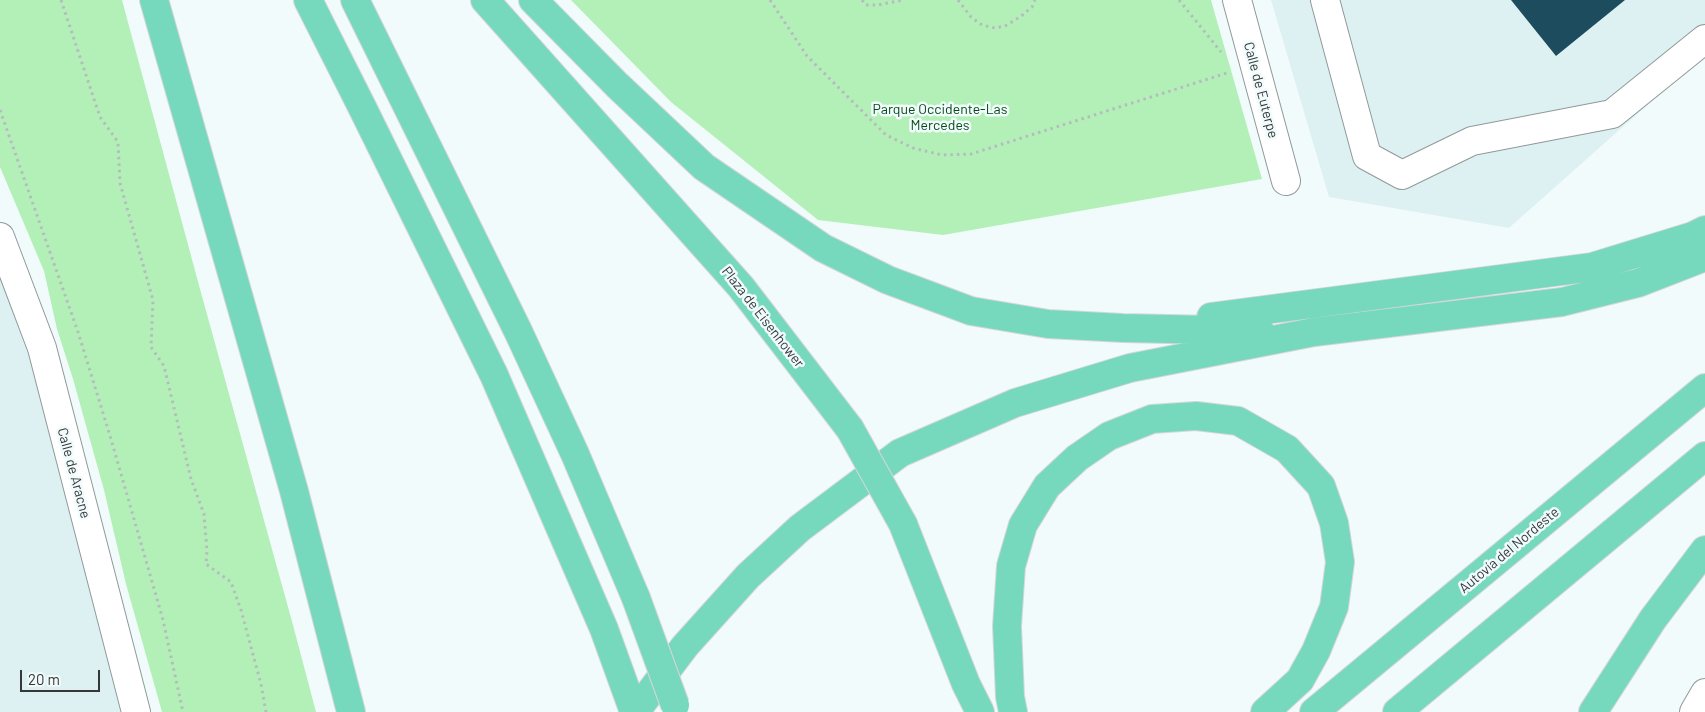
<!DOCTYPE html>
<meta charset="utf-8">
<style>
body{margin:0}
#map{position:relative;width:1705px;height:712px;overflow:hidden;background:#f2fbfc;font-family:Barlow,sans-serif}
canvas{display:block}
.scale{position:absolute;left:20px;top:670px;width:80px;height:22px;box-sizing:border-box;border:2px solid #353838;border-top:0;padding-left:6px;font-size:15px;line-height:18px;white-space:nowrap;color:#353838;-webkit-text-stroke:4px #f2fbfc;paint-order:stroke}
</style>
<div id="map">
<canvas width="1705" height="712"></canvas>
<div class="scale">20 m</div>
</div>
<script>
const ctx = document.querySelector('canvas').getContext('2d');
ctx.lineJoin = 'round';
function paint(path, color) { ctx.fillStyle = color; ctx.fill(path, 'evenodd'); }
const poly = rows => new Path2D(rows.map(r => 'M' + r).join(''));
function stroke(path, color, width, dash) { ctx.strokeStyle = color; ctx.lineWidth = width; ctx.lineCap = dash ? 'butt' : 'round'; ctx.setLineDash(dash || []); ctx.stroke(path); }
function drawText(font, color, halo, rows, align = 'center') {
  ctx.font = font + ' Barlow,sans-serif'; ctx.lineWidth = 5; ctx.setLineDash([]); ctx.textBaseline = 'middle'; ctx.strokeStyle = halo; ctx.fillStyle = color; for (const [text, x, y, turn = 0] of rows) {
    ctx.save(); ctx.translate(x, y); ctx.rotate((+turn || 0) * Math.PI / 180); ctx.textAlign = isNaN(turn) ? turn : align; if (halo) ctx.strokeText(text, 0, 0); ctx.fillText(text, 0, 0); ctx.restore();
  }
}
paint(poly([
 [1271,0,1705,0,1705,54,1509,228,1329,197],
 [0,237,136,712,0,712]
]), '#def1f2');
paint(poly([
 [0,0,122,0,200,289,293,625,316,712,162,712,126,584,104,490,73,379,57,329,44,271,0,167],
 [571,0,1211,0,1262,179,943,235,818,220,671,102]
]), '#b3f0b8');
paint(poly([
 [1511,0,1625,0,1556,56]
]), '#1d4c5f');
const minor = poly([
 [1237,0,1286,181],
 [1325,0,1367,156,1402,175,1472,141,1612,114,1705,39],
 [0,237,42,348,136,712],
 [1694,712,1705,693]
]);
const highway = poly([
 [154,0,294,491,351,712],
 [308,0,363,109,494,375,604,629,634,712],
 [355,0,518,331,575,454,636,598],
 [485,0,741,287,850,429],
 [533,0,617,85,704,167,823,248,888,280,971,311,1048,324,1123,328,1260,331],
 [1211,317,1592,267,1693,236,1705,230],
 [903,524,966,684,980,712],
 [637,712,642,703,685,646,748,576,800,528,900,453,1015,403,1130,368,1314,332,1562,302,1638,283,1705,257],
 [1013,712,1010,697,1007,626,1011,566,1023,525,1047,486,1077,458,1109,436,1152,419,1196,416,1238,421,1287,449,1321,486,1334,523,1340,562,1334,607,1316,651,1300,680,1265,712],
 [1314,712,1705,388],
 [1397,712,1705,456],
 [1593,712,1653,619,1705,550]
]);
stroke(minor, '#91999a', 30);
stroke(highway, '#d7d7d7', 30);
stroke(poly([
 [61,0,100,117,118,142,120,183,153,300,151,347,164,366,191,479,204,514,207,551,206,564,231,582,241,610,261,684,266,712],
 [770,0,807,56,886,135,913,148,942,155,971,154,1230,72],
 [862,0,866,5,878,5,903,0],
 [958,0,971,17,982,25,995,28,1005,26,1020,17,1032,7,1035,0],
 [1179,0,1221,52],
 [0,110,78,332,111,439,163,620,183,712]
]), '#b5bcbd', 3, [2.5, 4]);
stroke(minor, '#fff', 28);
stroke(highway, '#76d9be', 28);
const highwayBridge = poly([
 [850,429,903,524],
 [636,598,675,705]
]);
stroke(highwayBridge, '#d7d7d7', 30, []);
stroke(highwayBridge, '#76d9be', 28);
drawText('14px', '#353838', '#f2fbfc', [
 ["Calle de Euterpe",1261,90,75],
 ["Plaza de Eisenhower",763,317,52],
 ["Calle de Aracne",74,473,75],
 ["Autovía del Nordeste",1509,550,-40]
]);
drawText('14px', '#054b18', '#f2fbfc', [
 ["Parque Occidente-Las",940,109],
 ["Mercedes",940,125]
]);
</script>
